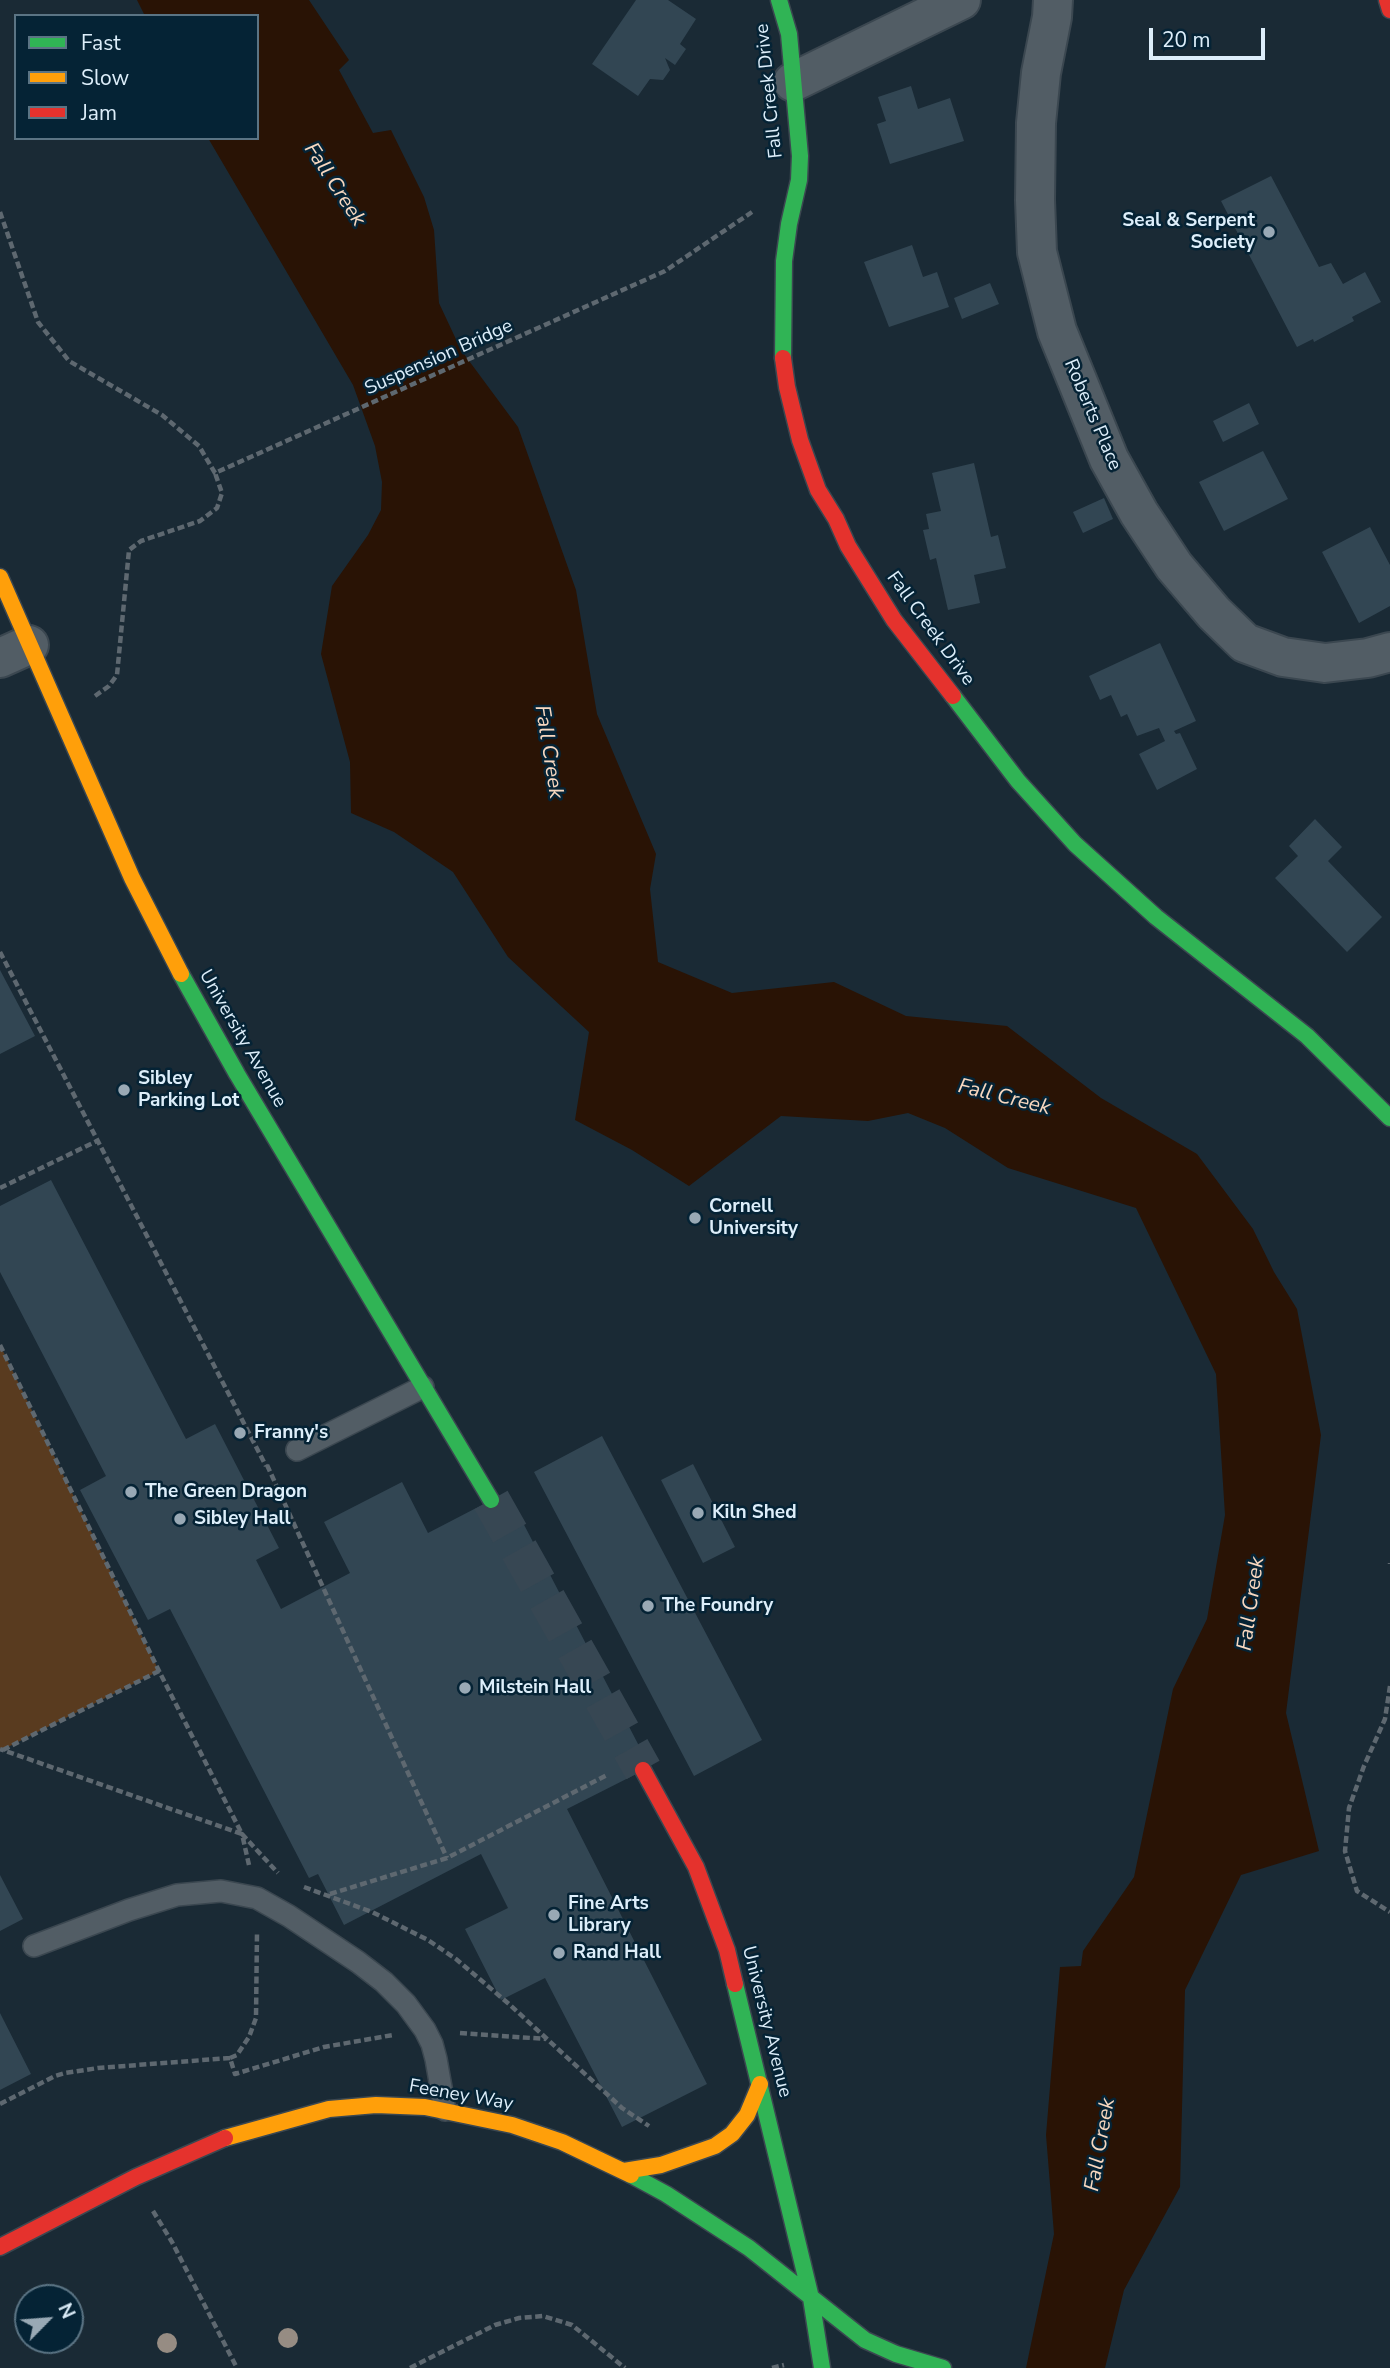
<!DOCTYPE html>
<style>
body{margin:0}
#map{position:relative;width:1390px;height:2368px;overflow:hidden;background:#1a2a35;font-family:"Nunito Sans",sans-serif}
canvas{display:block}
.legend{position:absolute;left:14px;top:14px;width:245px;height:126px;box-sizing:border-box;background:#052335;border:2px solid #5b7484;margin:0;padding:9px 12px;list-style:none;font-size:21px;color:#ddeefa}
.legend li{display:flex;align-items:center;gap:14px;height:35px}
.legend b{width:35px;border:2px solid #5b7484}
.north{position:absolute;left:14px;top:2284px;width:70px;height:70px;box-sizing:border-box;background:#052335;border:2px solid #5b7484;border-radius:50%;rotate:65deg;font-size:19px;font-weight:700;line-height:28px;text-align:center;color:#ddeefa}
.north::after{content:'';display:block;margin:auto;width:24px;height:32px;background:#99a9b5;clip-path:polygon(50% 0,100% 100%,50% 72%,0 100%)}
.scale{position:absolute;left:1149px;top:28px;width:116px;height:32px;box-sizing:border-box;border:4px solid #ddeefa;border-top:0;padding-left:9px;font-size:21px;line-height:24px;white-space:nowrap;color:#ddeefa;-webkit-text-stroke:5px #052335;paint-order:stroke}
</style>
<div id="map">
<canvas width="1390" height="2368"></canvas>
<ul class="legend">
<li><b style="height:9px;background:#30b455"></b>Fast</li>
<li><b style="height:9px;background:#ff9f0a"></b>Slow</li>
<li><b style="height:9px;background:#e5322d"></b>Jam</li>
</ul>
<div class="north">N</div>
<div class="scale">20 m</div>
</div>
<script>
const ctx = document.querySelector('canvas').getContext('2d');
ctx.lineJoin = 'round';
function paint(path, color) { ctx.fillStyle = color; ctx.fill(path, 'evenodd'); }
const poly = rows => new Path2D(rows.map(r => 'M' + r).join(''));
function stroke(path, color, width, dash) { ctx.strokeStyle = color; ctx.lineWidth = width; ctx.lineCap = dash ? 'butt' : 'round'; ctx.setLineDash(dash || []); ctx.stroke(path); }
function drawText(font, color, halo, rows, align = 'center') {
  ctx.font = font + ' "Nunito Sans",sans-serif'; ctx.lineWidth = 5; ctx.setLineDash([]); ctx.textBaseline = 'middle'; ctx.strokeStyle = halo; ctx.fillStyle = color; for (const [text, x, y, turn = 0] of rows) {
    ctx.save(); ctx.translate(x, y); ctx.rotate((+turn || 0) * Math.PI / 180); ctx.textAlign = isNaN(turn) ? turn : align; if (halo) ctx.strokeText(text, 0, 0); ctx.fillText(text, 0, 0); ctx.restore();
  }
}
paint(poly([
 [0,1345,159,1671,0,1751]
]), '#593b1f');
paint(poly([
 [137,0,309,0,349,60,339,70,373,133,391,130,424,197,434,230,439,303,461,350,518,427,576,590,597,714,656,854,650,889,658,962,732,993,834,982,906,1016,1007,1026,1101,1098,1197,1154,1253,1229,1274,1272,1297,1309,1321,1435,1286,1713,1319,1851,1241,1875,1185,1990,1180,2187,1124,2290,1105,2368,1026,2368,1054,2234,1046,2135,1060,1967,1081,1966,1083,1951,1134,1877,1173,1689,1207,1619,1225,1515,1216,1374,1136,1208,1008,1168,945,1128,908,1113,868,1121,781,1116,689,1186,632,1150,575,1120,589,1032,508,957,453,872,394,832,351,813,350,762,321,654,332,586,368,535,381,510,382,482,375,446,353,385,208,138,257,138,257,16,145,16]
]), '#291305');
paint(poly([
 [636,0,668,0,696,19,680,44,686,49,675,65,665,58,670,70,663,80,650,79,638,96,592,64],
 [911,86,918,109,950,98,964,141,890,164,877,124,886,121,878,97],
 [1271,176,1319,267,1331,263,1343,284,1365,272,1381,302,1352,317,1354,321,1314,342,1313,339,1297,347,1221,201],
 [912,245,923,277,937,272,949,307,889,327,864,262],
 [990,283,999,304,962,319,954,298],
 [1249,403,1259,424,1223,442,1213,421],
 [1263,451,1288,499,1224,531,1199,482],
 [974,463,991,537,998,535,1006,568,974,575,980,603,948,610,936,558,930,560,923,530,929,529,926,514,941,511,932,473],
 [1104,498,1113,519,1083,533,1073,512],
 [1370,527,1390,565,1390,606,1359,623,1322,552],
 [1160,643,1196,721,1174,731,1176,734,1180,733,1197,769,1157,790,1139,754,1165,741,1159,728,1137,736,1127,714,1121,717,1111,695,1100,700,1089,676],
 [1315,819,1342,847,1328,861,1382,917,1347,952,1275,878,1298,856,1289,846],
 [0,970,35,1036,0,1054],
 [51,1180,186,1439,215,1424,279,1548,256,1560,281,1609,350,1573,324,1522,402,1482,428,1533,507,1492,650,1767,567,1809,707,2084,622,2127,545,1978,501,2000,465,1929,508,1908,481,1854,344,1925,318,1874,309,1878,170,1609,148,1620,80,1490,106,1476,0,1272,0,1206],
 [602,1436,762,1740,694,1776,534,1472],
 [693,1464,735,1547,703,1563,661,1480],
 [0,1875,23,1919,0,1931],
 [0,2013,31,2074,0,2090]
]), '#324653');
stroke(poly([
 [491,1500,643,1770]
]), '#374753', 38, [38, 19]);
const lane = poly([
 [297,1450,423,1387],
 [34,1946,129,1910,177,1895,221,1891,257,1898,289,1916,358,1962,384,1982,406,2004,425,2030,432,2044,436,2059,445,2110]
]);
const street = poly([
 [1053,0,1052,17,1041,73,1036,123,1035,200,1037,252,1057,331,1109,459,1139,513,1174,566,1214,613,1245,643,1283,657,1325,663,1368,658,1390,652],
 [793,82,961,0],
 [0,658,29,645]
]);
const fast = poly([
 [779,0,789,34,800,156,799,180,789,224,784,261,783,358],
 [953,696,1018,781,1075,844,1156,917,1307,1036,1390,1118],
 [181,974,237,1074,491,1500],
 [735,1984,811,2298,822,2368],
 [631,2175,666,2194,749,2248,865,2340,896,2354,943,2368]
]);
const slow = poly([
 [0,577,132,878,181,974],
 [225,2138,329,2109,376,2105,425,2107,512,2125,562,2142,631,2175],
 [624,2171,661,2165,715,2146,732,2134,747,2115,760,2084]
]);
const jam = poly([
 [1387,0,1390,10],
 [783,358,787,387,800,440,818,490,836,519,848,546,894,620,953,696],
 [643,1770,696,1867,727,1950,735,1984],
 [0,2247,136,2177,225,2138]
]);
stroke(lane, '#3b4750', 24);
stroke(street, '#3b4750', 42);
stroke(fast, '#3b4750', 19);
stroke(slow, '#3b4750', 19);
stroke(jam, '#3b4750', 19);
stroke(poly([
 [0,212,38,322,69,361,162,415,199,446,215,473,665,271,752,212],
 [95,696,109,686,117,675,129,550,141,541,200,521,217,508,222,493,215,473],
 [0,952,266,1466],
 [0,1188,99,1140],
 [0,1345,159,1671,242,1834,0,1749],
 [267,1465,447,1858],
 [1390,1563,1390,1564],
 [1390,1686,1385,1719,1364,1766,1349,1808,1345,1851,1357,1891,1390,1912],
 [3,1750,159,1671],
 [249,1865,242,1834,278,1873],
 [304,1887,372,1912,428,1940,456,1959,509,2004,622,2108,649,2126],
 [330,1894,447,1858,607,1775],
 [460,2033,546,2039],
 [230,2058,237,2055,249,2037,256,2018,257,1932],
 [0,2104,55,2076,65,2073,98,2068,230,2058,235,2074,324,2047,393,2035],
 [153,2211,172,2242,237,2368],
 [410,2368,495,2325,519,2318,543,2316,572,2325,625,2368],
 [772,2368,784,2365]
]), '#5e6870', 4.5, [7, 3.5]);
stroke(lane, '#525d65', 21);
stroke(street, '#525d65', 38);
stroke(fast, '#30b455', 16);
stroke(slow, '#ff9f0a', 16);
stroke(jam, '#e5322d', 16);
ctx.fillStyle = '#968c83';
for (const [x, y] of [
 [288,2338],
 [167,2343]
]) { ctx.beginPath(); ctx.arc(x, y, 10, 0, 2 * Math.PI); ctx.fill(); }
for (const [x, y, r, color] of [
 [1269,232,7,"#99a9b5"],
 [124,1090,7,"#99a9b5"],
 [695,1218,7,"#99a9b5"],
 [240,1433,7,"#99a9b5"],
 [131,1492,7,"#99a9b5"],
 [698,1513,7,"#99a9b5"],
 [180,1519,7,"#99a9b5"],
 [648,1606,7,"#99a9b5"],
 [465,1688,7,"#99a9b5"],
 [554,1915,7,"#99a9b5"],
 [559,1953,7,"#99a9b5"]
]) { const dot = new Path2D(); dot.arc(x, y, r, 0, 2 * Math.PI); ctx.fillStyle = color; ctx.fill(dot); stroke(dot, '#052335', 2.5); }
drawText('19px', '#ddeefa', '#052335', [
 ["Fall Creek Drive",770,91,-96],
 ["Suspension Bridge",439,358,-24],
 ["Roberts Place",1092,415,67],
 ["Fall Creek Drive",930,629,54],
 ["University Avenue",242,1039,60],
 ["University Avenue",766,2022,76],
 ["Feeney Way",461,2096,10]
]);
drawText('bold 19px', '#ddeefa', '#052335', [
 ["Seal & Serpent",1255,221,"right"],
 ["Society",1255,243,"right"],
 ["Sibley",138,1079],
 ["Parking Lot",138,1101],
 ["Cornell",709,1207],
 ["University",709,1229],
 ["Franny's",254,1433],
 ["The Green Dragon",145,1492],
 ["Kiln Shed",712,1513],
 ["Sibley Hall",194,1519],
 ["The Foundry",662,1606],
 ["Milstein Hall",479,1688],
 ["Fine Arts",568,1904],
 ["Library",568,1926],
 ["Rand Hall",573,1953]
], 'left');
drawText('italic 21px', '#f8d8c0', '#052335', [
 ["Fall Creek",334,185,57],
 ["Fall Creek",548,752,81],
 ["Fall Creek",1004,1098,14],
 ["Fall Creek",1252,1604,-82],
 ["Fall Creek",1101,2145,-80]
]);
</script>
